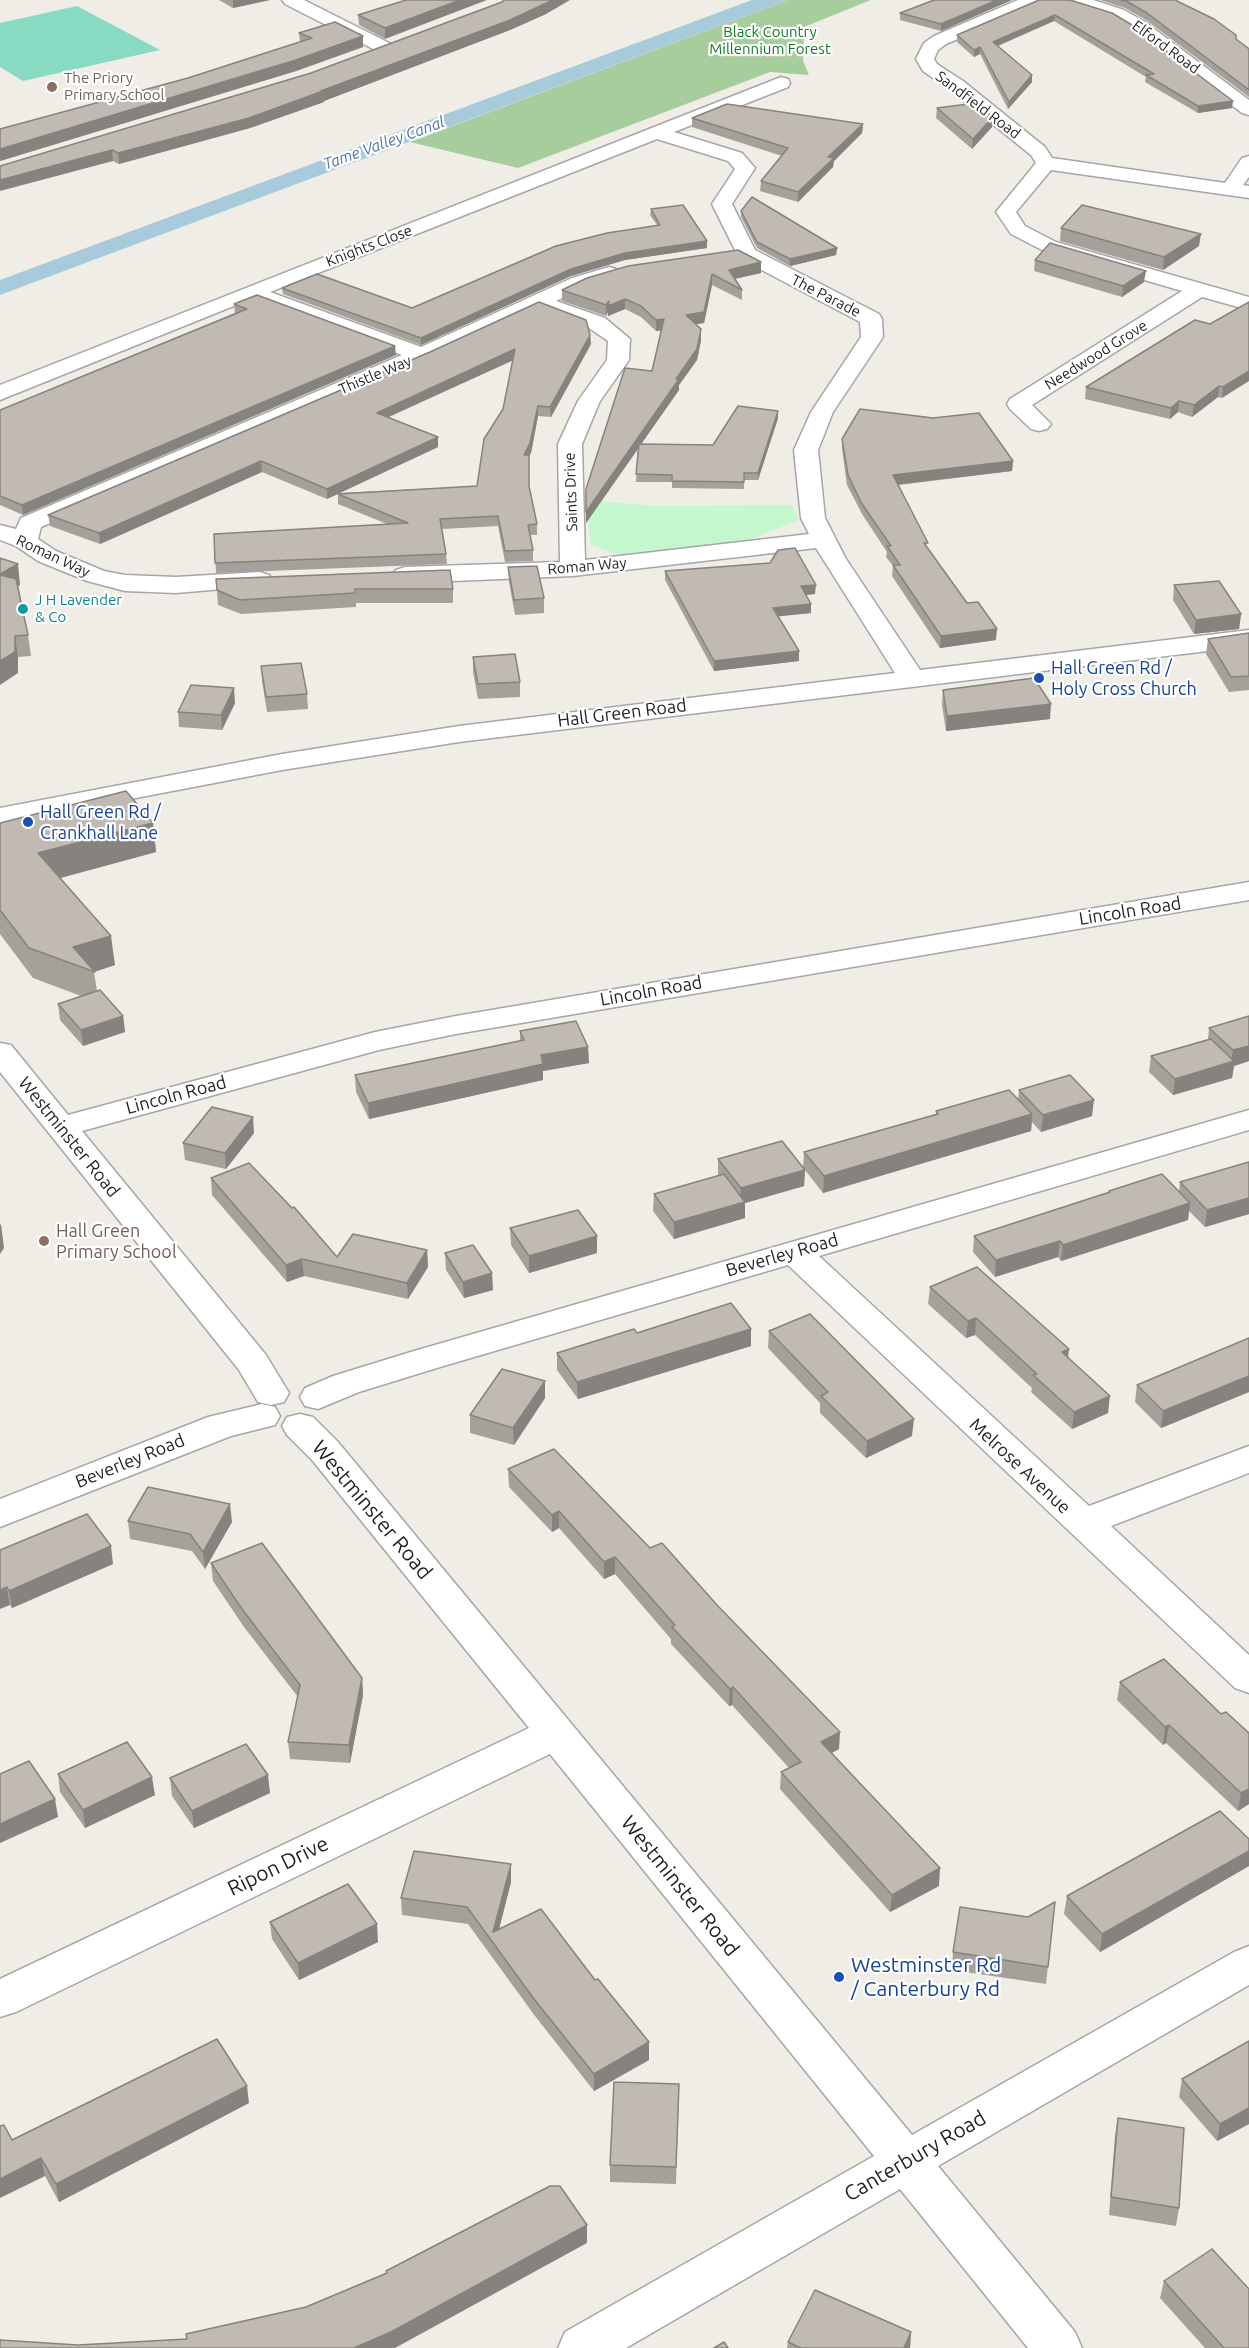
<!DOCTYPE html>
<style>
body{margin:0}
canvas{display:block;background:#f0ede6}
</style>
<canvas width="1249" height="2348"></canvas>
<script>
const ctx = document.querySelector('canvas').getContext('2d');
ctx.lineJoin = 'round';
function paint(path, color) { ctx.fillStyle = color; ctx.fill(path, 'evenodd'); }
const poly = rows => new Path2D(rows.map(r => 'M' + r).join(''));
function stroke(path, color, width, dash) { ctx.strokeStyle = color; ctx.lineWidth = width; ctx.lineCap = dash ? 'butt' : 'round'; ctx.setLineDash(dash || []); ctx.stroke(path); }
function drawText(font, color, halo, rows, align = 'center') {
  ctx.font = font + ' Ubuntu,sans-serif'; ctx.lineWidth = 4.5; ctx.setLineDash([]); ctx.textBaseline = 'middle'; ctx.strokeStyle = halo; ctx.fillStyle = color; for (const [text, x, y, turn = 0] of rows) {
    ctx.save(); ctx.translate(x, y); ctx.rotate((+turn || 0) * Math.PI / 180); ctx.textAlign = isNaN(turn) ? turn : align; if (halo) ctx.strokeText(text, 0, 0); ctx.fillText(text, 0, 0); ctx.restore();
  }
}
paint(poly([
 [788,0,871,0,804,27,803,61,809,75,770,72,518,168,410,142]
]), '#a7cd9d');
paint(poly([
 [585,500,655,506,792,505,799,520,751,539,623,556,591,545]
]), '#c5f7ce');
paint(poly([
 [77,6,160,50,23,81,0,67,0,23]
]), '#88dbc2');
paint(poly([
 [752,0,788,0,0,295,0,280]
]), '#a8cbdb');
const minor = poly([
 [282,0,304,0,391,44,394,48,391,52,379,52,285,4,282,0],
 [1018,0,1042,0,1039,4,946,44,938,50,934,59,937,64,963,81,1045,147,1052,158,1225,183,1242,158,1249,156,1249,177,1243,185,1249,186,1249,198,1051,170,1016,212,1025,226,1056,242,1249,297,1249,310,1202,297,1032,405,1051,424,1047,429,1039,431,1031,429,1010,409,1007,404,1010,399,1182,291,1042,250,1011,234,996,212,1036,163,1031,155,949,89,923,71,916,59,924,43,934,36,1018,0],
 [1066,0,1093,0,1124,10,1145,22,1249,100,1249,115,1242,113,1133,30,1112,18,1069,4,1066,0],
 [781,77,788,79,790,83,788,87,674,132,742,153,755,168,732,204,755,250,879,314,882,319,883,337,833,412,818,450,825,518,846,559,920,670,1249,630,1249,646,459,742,282,770,0,824,0,808,282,754,459,726,895,673,816,548,573,576,405,583,396,580,392,575,396,570,405,567,560,562,558,444,578,401,607,360,608,341,589,328,539,309,430,360,41,527,38,539,56,551,104,571,125,575,176,577,260,572,269,575,273,580,269,585,176,593,125,591,87,581,38,561,16,546,0,540,0,525,16,529,21,518,402,355,251,299,0,400,0,385,781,77],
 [657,139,728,161,735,169,712,204,739,258,860,322,861,337,811,412,794,450,801,518,809,534,585,560,582,444,600,401,629,360,630,339,605,318,556,301,586,286,616,277,620,273,616,269,609,267,572,278,421,347,270,292,657,139],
 [1249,882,1249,900,456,1034,379,1050,82,1131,266,1355,289,1393,284,1402,271,1405,258,1402,239,1370,0,1072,0,1043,11,1045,68,1115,375,1032,456,1016,1249,882],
 [1249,1110,1249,1130,819,1256,1089,1506,1249,1446,1249,1473,1111,1526,1249,1655,1249,1693,1235,1688,788,1265,440,1367,359,1392,318,1409,305,1406,300,1397,305,1388,333,1376,414,1351,1249,1110],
 [262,1404,275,1407,280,1416,275,1425,231,1436,0,1527,0,1499,208,1417,262,1404],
 [300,1414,313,1417,338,1442,912,2135,1234,1952,1249,1946,1249,1985,938,2166,1075,2332,1082,2348,1028,2348,900,2189,626,2348,558,2348,565,2332,874,2156,550,1754,16,2012,0,2017,0,1979,529,1728,312,1460,287,1435,282,1426,287,1417,300,1414]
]);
stroke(minor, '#a6a6a6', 3);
paint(minor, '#fff');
paint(poly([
 [219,0,270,0,233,8],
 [406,0,385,39,359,25,358,15],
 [1012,0,941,31,900,20,900,13],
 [1039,0,1232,108,1198,113,1145,82,1146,77,1054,21,998,46,1032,82,1008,109,980,54,974,57,957,42,957,35],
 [1100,0,1175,0,1236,39,1249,49,1249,97,1146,20,1125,8],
 [546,14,510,30,324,101,324,102,250,128,119,164,113,161,0,166],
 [299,33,363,47,296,71,0,161,0,129,188,78,300,42],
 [937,108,992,127,972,149,936,118],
 [692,118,863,124,862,133,834,161,833,167,798,202,760,191,761,181,782,156,692,127],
 [651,209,707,241,707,248,625,260,571,276,421,345,283,294,282,288,412,308,657,225,650,215],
 [741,211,837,248,836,255,790,266,757,248,741,217],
 [1061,228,1199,246,1163,270,1060,241],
 [1035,260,1144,282,1122,297,1034,271],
 [761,273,735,279,742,290,742,300,712,285,704,323,696,324,701,340,697,360,679,385,679,390,641,444,713,445,778,418,758,480,744,480,744,489,672,488,672,482,636,482,638,449,586,523,586,489,652,371,661,330,656,331,641,317,625,309,608,316,608,312,606,316,562,301,562,290,587,278],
 [1249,302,1222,398,1218,397,1192,417,1178,412,1170,419,1085,399,1086,387,1210,324],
 [234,304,396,355,23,515,0,505,0,410,235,313],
 [590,335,591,344,551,417,538,416,531,453,529,455,529,488,537,524,537,535,530,535,533,550,533,561,505,562,498,526,442,529,446,554,447,564,216,573,214,534,387,524,338,504,338,494,327,499,262,472,100,544,50,526,48,515,430,352],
 [513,360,503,409,477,486,339,493,438,447,389,417],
 [842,439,1013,461,1012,471,899,485,928,549,967,603,996,640,940,648,892,576,893,566,886,557,887,552,862,514,847,485,842,449],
 [0,558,20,585,18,586,28,635,31,656,18,657,18,673],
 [508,567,544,598,544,613,515,615,509,582],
 [665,571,815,594,806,595,811,604,811,613,778,616,799,661,714,671,665,580],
 [216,579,453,589,453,603,356,603,356,607,241,614,218,605],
 [1174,585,1241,614,1239,629,1194,634,1173,600],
 [1249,633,1249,690,1229,692,1206,654,1208,639],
 [473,657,520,682,520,697,478,699,473,672],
 [261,666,307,694,308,709,267,712,262,681],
 [943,690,1050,719,946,731,942,705],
 [235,703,222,730,179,727,178,712],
 [0,823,153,823,156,852,60,878,115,965,94,972,97,991,123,1016,125,1032,83,1046,60,1020,58,1004,81,996,33,978,0,934],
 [1249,1016,1249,1061,1234,1066,1232,1078,1173,1095,1149,1072,1151,1056,1208,1039,1209,1028],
 [520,1031,588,1047,589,1063,543,1071,543,1080,369,1119,356,1092,355,1075,520,1041],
 [1019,1090,1092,1116,1041,1132,1032,1122,1031,1131,823,1193,805,1170,804,1186,745,1203,745,1218,674,1239,653,1211,654,1194,718,1176,718,1159,803,1168,804,1152,936,1114,936,1111,1018,1100],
 [254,1133,226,1169,185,1160,183,1143],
 [1249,1162,1249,1214,1205,1227,1189,1211,1188,1220,1061,1261,1058,1257,995,1277,973,1252,974,1236,1109,1193,1109,1191,1179,1192,1180,1182],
 [211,1178,337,1257,427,1250,428,1267,408,1299,304,1276,287,1282,212,1195],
 [510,1228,597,1253,529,1273,511,1245],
 [445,1253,493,1290,464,1298,446,1270],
 [930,1287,1068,1357,1108,1413,1072,1429,1031,1392,1032,1388,975,1335,966,1338,928,1304],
 [751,1329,751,1346,578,1399,557,1370,557,1353,637,1333],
 [769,1331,912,1436,866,1458,820,1413,820,1403,768,1348],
 [1249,1338,1249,1392,1161,1428,1135,1402,1137,1385],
 [545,1381,545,1398,514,1445,470,1433,470,1415],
 [554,1449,839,1749,832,1753,939,1886,890,1912,780,1789,781,1772,789,1768,732,1705,729,1706,671,1644,671,1639,615,1574,604,1579,559,1528,552,1532,509,1487,508,1469],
 [128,1521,232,1522,205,1569,192,1551,130,1539],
 [0,1550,113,1564,12,1608,10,1605],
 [211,1563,362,1678,363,1695,350,1763,290,1759,288,1742,298,1697,244,1627,213,1581],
 [1164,1659,1249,1804,1238,1811,1166,1743,1163,1745,1117,1700,1120,1682],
 [58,1774,155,1795,85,1828,60,1792],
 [170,1778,270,1793,194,1828,172,1796],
 [1249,1839,1249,1866,1100,1952,1064,1914,1067,1896],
 [511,1882,499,1929,595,1980,649,2042,649,2060,594,2091,535,2016,468,1924,402,1915,401,1898],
 [1055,1902,1046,1984,952,1970,953,1952,1028,1917],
 [270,1922,378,1942,299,1980,272,1939],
 [1249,2041,1249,2124,1217,2141,1179,2097,1182,2079],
 [679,2084,676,2184,610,2182,610,2165],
 [249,2103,59,2202,45,2176,12,2140],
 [1118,2118,1179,2208,1176,2226,1109,2215,1115,2135],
 [1164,2281,1249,2348,1205,2348,1160,2298],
 [911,2332,910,2348,787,2348,788,2342]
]), '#a5a09a');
paint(poly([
 [233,0,270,0,233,8],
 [460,0,487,0,385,39,385,28],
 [553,0,570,0,546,14,510,30,324,101,324,102,250,128,119,164,118,153,321,91],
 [997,0,1012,0,941,31,941,24],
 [1055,15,1054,21,992,48,993,42],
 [363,36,363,47,296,71,0,161,0,149],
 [980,47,980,54,974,57,974,50],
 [1032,75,1032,82,1008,109,1009,102],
 [1233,101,1232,108,1198,113,1198,106],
 [993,117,992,127,972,149,973,139],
 [863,124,862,133,834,161,833,167,798,202,798,192,828,157],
 [112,150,113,161,0,191,0,180],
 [1201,234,1199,246,1163,270,1164,257],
 [707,241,707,248,625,260,571,276,421,345,421,338,571,269,625,253],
 [837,248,836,255,790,266,790,259],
 [761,262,761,273,729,280,729,270],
 [1146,271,1144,282,1122,297,1123,286],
 [712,274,712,285,704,323,686,326,686,315],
 [625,299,625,309,608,316,608,312,606,316,606,305,609,301],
 [664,319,664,330,656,331,656,320],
 [701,329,701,340,697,360,679,385,679,390,586,523,586,512,676,379],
 [590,335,591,344,551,417,550,407],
 [395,346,396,355,23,515,22,505],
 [515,349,516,359,377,422,377,413],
 [1249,371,1249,381,1222,398,1223,387],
 [1219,386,1218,397,1192,417,1194,405],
 [1179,401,1178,412,1170,419,1171,408],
 [538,406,538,416,531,453,524,465,524,455],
 [778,411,778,418,758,480,758,473],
 [438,437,438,447,327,499,327,489],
 [261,461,262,472,100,544,99,533],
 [1013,461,1012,471,893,485,893,475],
 [18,564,20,585,3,596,0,574],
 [816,585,815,594,801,595,801,586],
 [811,604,811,613,773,617,773,608],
 [1241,614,1239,629,1194,634,1196,620],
 [997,629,996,640,940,648,941,636],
 [15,636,18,657,18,673,0,685,0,661],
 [799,651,799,661,714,671,714,661],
 [234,688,235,703,222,730,221,715],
 [1051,704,1050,719,946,731,947,716],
 [153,823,156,852,42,883,38,853],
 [111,936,115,965,94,972,73,947],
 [123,1016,125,1032,83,1046,81,1030],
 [1249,1046,1249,1061,1234,1066,1232,1078,1173,1095,1175,1079,1231,1062,1233,1050],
 [588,1047,589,1063,543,1071,543,1080,369,1119,368,1103,541,1055],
 [1094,1100,1092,1116,1041,1132,1043,1115],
 [1032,1114,1031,1131,823,1193,824,1176],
 [253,1117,254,1133,226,1169,225,1153],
 [805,1170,804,1186,745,1203,745,1218,674,1239,674,1222,740,1203,741,1188],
 [1249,1198,1249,1214,1205,1227,1207,1210],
 [1190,1203,1188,1220,1061,1261,1063,1245],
 [1,1224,4,1248,0,1254,0,1225],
 [597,1236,597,1253,529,1273,529,1256],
 [1060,1241,1058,1257,995,1277,996,1260],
 [427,1250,428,1267,408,1299,407,1283],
 [302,1259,304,1276,287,1282,286,1265],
 [492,1273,493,1290,464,1298,463,1282],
 [976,1318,975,1335,966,1338,968,1321],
 [751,1329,751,1346,578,1399,577,1382],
 [1069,1349,1067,1366,1062,1352],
 [1249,1376,1249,1392,1161,1428,1163,1411],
 [545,1381,545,1398,514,1445,513,1428],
 [1110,1396,1108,1413,1072,1429,1074,1412],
 [914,1419,912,1436,866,1458,867,1441],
 [230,1504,232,1522,205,1569,203,1552],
 [559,1511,559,1528,552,1532,552,1515],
 [111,1546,113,1564,12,1608,9,1591],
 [615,1557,615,1574,604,1579,604,1562],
 [7,1587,10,1605,0,1609,0,1590],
 [362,1678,363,1695,350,1763,349,1745],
 [733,1687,732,1705,729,1706,730,1689],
 [1169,1725,1166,1743,1163,1745,1165,1727],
 [840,1732,839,1749,820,1759,821,1742],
 [268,1775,270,1793,194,1828,192,1811],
 [152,1777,155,1795,85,1828,83,1810],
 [1249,1789,1249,1804,1238,1811,1241,1793],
 [55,1799,58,1817,0,1843,0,1824],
 [1249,1851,1249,1866,1100,1952,1102,1934],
 [511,1864,511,1882,495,1945,493,1932],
 [940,1868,939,1886,890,1912,892,1895],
 [377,1924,378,1942,299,1980,298,1963],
 [649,2042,649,2060,594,2091,594,2074],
 [247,2086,249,2103,59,2202,56,2184],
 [1249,2108,1249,2124,1217,2141,1220,2124],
 [41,2158,45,2176,0,2198,0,2179],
 [587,2225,587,2243,395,2348,354,2348],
 [911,2332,910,2348,904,2348]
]), '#86827d');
const building = poly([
 [406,0,460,0,385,28,358,15,406,0],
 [504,0,553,0,510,20,321,91,323,91,249,118,118,153,112,150,0,180,0,166,311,73,502,2,504,0],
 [934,0,997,0,941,24,900,13,934,0],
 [1039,0,1070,0,1112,13,1132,25,1233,101,1198,106,1146,75,1154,74,1055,15,993,42,1032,75,1009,102,980,47,974,50,957,35,1039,0],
 [1121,0,1175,0,1214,19,1236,35,1236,39,1249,49,1249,90,1147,13,1126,1,1121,0],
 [335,22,363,36,296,60,0,149,0,129,188,78,312,38,299,33,335,22],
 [976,103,993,117,973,139,937,108,976,103],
 [727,104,863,124,828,157,834,158,798,192,761,181,788,148,692,118,727,104],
 [752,197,837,248,790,259,757,242,741,211,752,197],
 [683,205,707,241,625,253,571,269,421,338,282,288,317,274,412,308,556,246,607,233,660,225,651,209,683,205],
 [1082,205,1201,234,1164,257,1061,228,1082,205],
 [1050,243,1146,271,1123,286,1035,260,1050,243],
 [738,250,761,262,729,270,742,290,712,274,704,312,686,315,701,329,697,349,676,379,679,379,586,512,586,489,625,368,652,371,664,319,656,320,641,306,625,299,608,306,609,301,606,305,562,290,587,278,628,266,738,250],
 [257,295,395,346,22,505,0,496,0,410,247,309,234,304,257,295],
 [539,302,586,320,590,335,550,407,538,406,530,443,524,455,529,455,529,486,537,524,528,525,533,550,505,551,498,516,440,519,446,554,215,563,214,534,408,523,338,494,477,486,484,439,503,409,515,349,377,413,438,437,327,489,261,461,99,533,48,515,430,352,539,302],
 [1249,302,1249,371,1223,387,1219,386,1194,405,1179,401,1171,408,1086,387,1195,320,1210,324,1249,302],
 [738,406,778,411,758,473,744,473,744,482,672,481,672,475,636,474,639,444,713,445,738,406],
 [860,409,933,418,979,413,1013,461,893,475,928,543,924,543,967,603,978,602,997,629,941,636,893,565,900,565,887,546,891,546,862,504,848,475,842,439,860,409],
 [795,548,816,585,801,586,811,604,773,608,799,651,714,661,665,571,770,563,778,550,795,548],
 [0,558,18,564,0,574,0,558],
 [537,566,544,598,514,600,508,567,537,566],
 [450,570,453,589,355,589,355,593,240,600,217,590,216,579,450,570],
 [0,575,16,579,28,635,15,636,15,652,0,661,0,575],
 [1219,581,1241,614,1196,620,1174,585,1219,581],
 [1249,633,1249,676,1231,677,1208,639,1249,633],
 [515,654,520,682,478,684,473,657,515,654],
 [301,663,307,694,266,697,261,666,301,663],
 [1034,678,1051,704,947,716,943,690,1034,678],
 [191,685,234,688,221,715,178,712,191,685],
 [126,791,153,823,38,853,111,936,73,947,95,972,29,948,0,910,0,823,126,791],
 [100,990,123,1016,81,1030,58,1004,100,990],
 [1249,1016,1249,1046,1233,1050,1209,1028,1249,1016],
 [576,1021,588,1047,541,1055,543,1064,368,1103,355,1075,524,1040,520,1031,576,1021],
 [1211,1039,1234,1061,1175,1079,1151,1056,1211,1039],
 [1070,1075,1094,1100,1043,1115,1019,1090,1070,1075],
 [1009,1090,1032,1114,824,1176,804,1152,938,1114,936,1111,1009,1090],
 [212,1107,253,1117,225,1153,183,1143,212,1107],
 [782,1141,805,1170,741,1188,718,1159,782,1141],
 [1249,1162,1249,1198,1207,1210,1180,1182,1249,1162],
 [249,1163,292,1208,294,1207,337,1257,353,1234,427,1250,407,1283,302,1259,286,1265,211,1178,249,1163],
 [724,1174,745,1202,674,1222,654,1194,724,1174],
 [1162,1174,1190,1203,1063,1245,1060,1241,996,1260,974,1236,1110,1192,1109,1191,1162,1174],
 [578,1210,597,1236,529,1256,510,1228,578,1210],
 [473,1245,492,1273,463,1282,445,1253,473,1245],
 [977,1267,1069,1349,1062,1352,1110,1396,1074,1412,1033,1375,1037,1374,976,1318,968,1321,930,1287,977,1267],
 [731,1303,751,1329,577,1382,557,1353,634,1329,637,1333,731,1303],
 [810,1314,914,1419,867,1441,821,1396,828,1392,769,1331,810,1314],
 [1249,1338,1249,1376,1163,1411,1137,1385,1249,1338],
 [502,1369,545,1381,513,1428,470,1415,502,1369],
 [554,1449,650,1548,662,1543,717,1605,840,1732,821,1742,940,1868,892,1895,781,1772,801,1762,733,1687,730,1689,672,1627,675,1625,615,1557,604,1562,559,1511,552,1515,508,1469,554,1449],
 [148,1487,230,1504,203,1552,190,1534,128,1521,148,1487],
 [87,1514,111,1546,9,1591,7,1587,0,1590,0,1550,87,1514],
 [262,1543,362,1678,349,1745,288,1742,300,1685,242,1609,211,1563,262,1543],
 [1164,1659,1221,1714,1226,1712,1249,1733,1249,1789,1241,1793,1169,1725,1165,1727,1120,1682,1164,1659],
 [127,1742,152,1777,83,1810,58,1774,127,1742],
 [246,1744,268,1775,192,1811,170,1778,246,1744],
 [29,1761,55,1799,0,1824,0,1774,29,1761],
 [1220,1811,1249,1839,1249,1851,1102,1934,1067,1896,1220,1811],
 [414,1851,511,1864,493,1932,541,1909,595,1980,598,1979,649,2042,594,2074,534,1999,467,1907,401,1898,414,1851],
 [348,1884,377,1924,298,1963,270,1922,348,1884],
 [1055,1902,1048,1967,953,1952,960,1907,1028,1917,1055,1902],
 [217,2039,247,2086,56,2184,41,2158,0,2179,0,2126,4,2125,12,2140,217,2039],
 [1249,2041,1249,2108,1220,2124,1182,2079,1249,2041],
 [614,2082,679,2084,676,2167,610,2165,614,2082],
 [1118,2118,1184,2128,1179,2208,1111,2197,1118,2118],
 [550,2186,560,2186,587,2225,391,2332,354,2348,0,2348,0,2340,78,2345,187,2339,186,2334,306,2307,387,2273,386,2271,550,2186],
 [1212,2249,1249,2289,1249,2348,1224,2348,1164,2281,1212,2249],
 [815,2290,911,2332,904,2348,801,2348,788,2342,815,2290],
 [724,2342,728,2348,714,2348,724,2342]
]);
paint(building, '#c0bab3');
stroke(building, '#86827d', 1.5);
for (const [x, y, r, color] of [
 [52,87,6,"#8d6e63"],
 [23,609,6,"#0f9aa8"],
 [1039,678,6,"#1a4fb4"],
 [28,822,6,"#1a4fb4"],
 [44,1241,6,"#8d6e63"],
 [839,1977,6,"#1a4fb4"]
]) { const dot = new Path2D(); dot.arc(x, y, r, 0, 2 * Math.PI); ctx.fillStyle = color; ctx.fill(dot); stroke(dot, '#fff', 2); }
drawText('15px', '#107a23', '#fff', [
 ["Black Country",770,32],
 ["Millennium Forest",770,49]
]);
drawText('15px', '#1f1f1f', '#fff', [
 ["Elford Road",1166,47,36],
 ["Sandfield Road",978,105,37],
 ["Knights Close",369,246,-21],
 ["The Parade",826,296,27],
 ["Needwood Grove",1096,355,-32],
 ["Thistle Way",375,375,-23],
 ["Saints Drive",571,492,-92],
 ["Roman Way",53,556,25],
 ["Roman Way",587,566,-5]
]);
drawText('15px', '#785e54', '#fff', [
 ["The Priory",64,78],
 ["Primary School",64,95]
], 'left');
drawText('15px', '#0d838f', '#fff', [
 ["J H Lavender",35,600],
 ["& Co",35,617]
], 'left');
drawText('italic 16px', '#4f75ab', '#fff', [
 ["Tame Valley Canal",384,143,-20]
]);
drawText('18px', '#164399', '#fff', [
 ["Hall Green Rd /",1051,668],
 ["Holy Cross Church",1051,689],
 ["Hall Green Rd /",40,812],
 ["Crankhall Lane",40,833]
], 'left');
drawText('18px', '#1f1f1f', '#fff', [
 ["Hall Green Road",622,713,-7],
 ["Lincoln Road",1130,911,-9],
 ["Lincoln Road",651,991,-10],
 ["Lincoln Road",176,1095,-15],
 ["Westminster Road",69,1137,51],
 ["Beverley Road",782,1255,-16],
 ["Beverley Road",130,1461,-22],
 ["Melrose Avenue",1020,1466,43]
]);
drawText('18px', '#785e54', '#fff', [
 ["Hall Green",56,1231],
 ["Primary School",56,1252]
], 'left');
drawText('21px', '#1f1f1f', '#fff', [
 ["Westminster Road",372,1510,50],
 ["Ripon Drive",278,1866,-26],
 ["Westminster Road",680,1886,51],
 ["Canterbury Road",915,2156,-30]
]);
drawText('21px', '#164399', '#fff', [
 ["Westminster Rd",851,1965],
 ["/ Canterbury Rd",851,1989]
], 'left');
</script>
